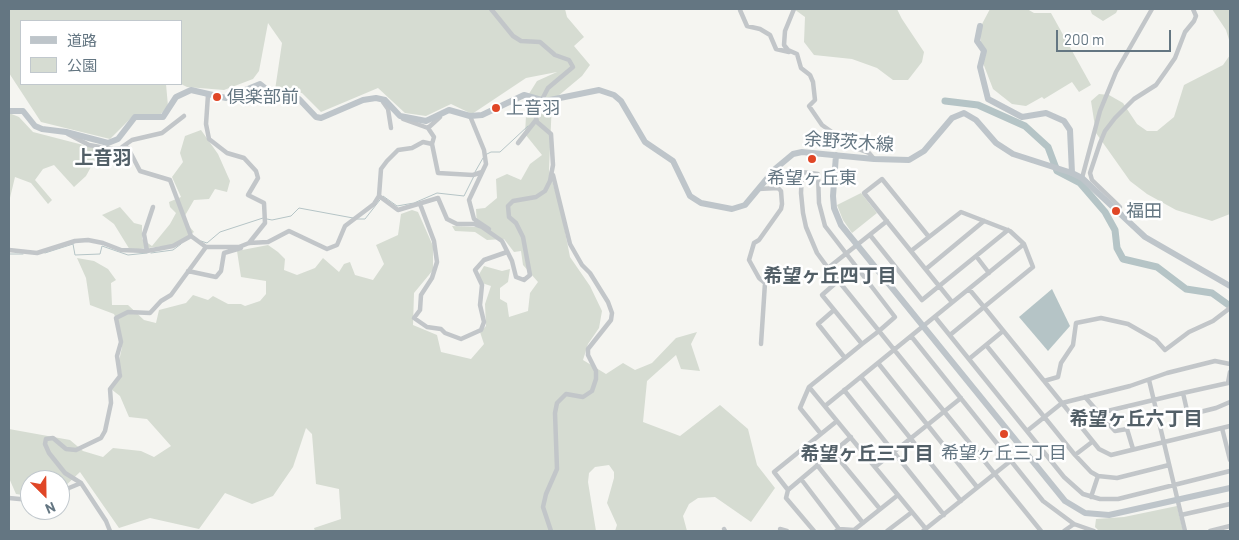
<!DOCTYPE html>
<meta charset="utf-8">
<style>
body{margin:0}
#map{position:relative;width:1239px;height:540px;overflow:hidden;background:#f5f5f1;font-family:Barlow,"Noto Sans JP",sans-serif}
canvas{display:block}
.frame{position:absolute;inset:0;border:10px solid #647682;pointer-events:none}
.legend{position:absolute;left:20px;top:20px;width:162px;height:65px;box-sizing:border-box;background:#fff;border:1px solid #c1c8cd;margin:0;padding:6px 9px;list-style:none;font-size:15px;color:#647682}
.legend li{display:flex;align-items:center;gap:10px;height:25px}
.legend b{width:25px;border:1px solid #c1c8cd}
.north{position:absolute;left:20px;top:470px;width:50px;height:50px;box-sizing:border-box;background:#fff;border:1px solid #c1c8cd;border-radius:50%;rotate:157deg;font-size:14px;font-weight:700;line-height:20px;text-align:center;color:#647682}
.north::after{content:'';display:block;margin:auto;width:18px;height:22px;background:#e04626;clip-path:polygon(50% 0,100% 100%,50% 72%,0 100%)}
.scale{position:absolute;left:1056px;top:30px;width:115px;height:22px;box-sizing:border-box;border:2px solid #647682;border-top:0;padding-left:6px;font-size:15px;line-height:18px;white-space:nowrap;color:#647682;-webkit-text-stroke:4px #fff;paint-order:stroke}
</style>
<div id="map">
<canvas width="1239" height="540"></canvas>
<div class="frame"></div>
<ul class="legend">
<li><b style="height:6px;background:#bec5ca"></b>道路</li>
<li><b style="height:14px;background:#d6dcd2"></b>公園</li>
</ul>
<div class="north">N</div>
<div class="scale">200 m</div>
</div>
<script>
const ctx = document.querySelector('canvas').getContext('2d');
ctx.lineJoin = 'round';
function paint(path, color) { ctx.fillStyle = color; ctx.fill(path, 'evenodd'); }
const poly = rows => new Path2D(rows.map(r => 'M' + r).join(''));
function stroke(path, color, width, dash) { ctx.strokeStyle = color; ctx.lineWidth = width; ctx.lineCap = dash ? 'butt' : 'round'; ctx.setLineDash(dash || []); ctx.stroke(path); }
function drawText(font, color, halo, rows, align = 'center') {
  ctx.font = font + ' Barlow,"Noto Sans JP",sans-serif'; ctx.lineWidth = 5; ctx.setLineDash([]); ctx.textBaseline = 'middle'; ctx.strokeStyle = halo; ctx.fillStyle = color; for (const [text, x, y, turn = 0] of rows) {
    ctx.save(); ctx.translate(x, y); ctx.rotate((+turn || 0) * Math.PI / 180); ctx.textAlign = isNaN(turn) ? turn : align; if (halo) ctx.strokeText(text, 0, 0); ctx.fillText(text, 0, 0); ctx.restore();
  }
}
paint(poly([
 [9,9,565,9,567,17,584,37,574,46,590,65,582,76,552,101,549,170,561,211,570,257,590,286,602,311,599,328,588,344,583,360,606,374,623,363,635,370,652,363,676,338,697,332,691,344,700,371,681,369,676,355,647,381,643,422,680,436,720,405,748,429,757,465,775,488,751,522,715,497,698,498,689,504,683,516,687,531,615,531,617,525,607,503,614,478,614,472,609,465,595,467,589,473,588,482,596,531,315,531,314,528,341,519,339,489,316,484,312,434,306,428,293,467,273,496,252,504,225,493,199,529,150,518,119,528,80,472,60,491,60,480,30,480,30,496,16,494,9,478,9,429,70,440,83,451,103,457,113,448,141,451,154,457,171,446,147,419,129,417,120,396,111,389,122,376,119,361,122,347,118,323,114,314,90,305,86,278,77,258,94,261,108,269,116,280,111,283,112,305,128,305,144,320,156,323,159,310,186,303,193,295,208,300,213,296,228,304,241,304,245,306,260,301,266,294,266,281,241,277,237,251,268,245,278,252,285,259,284,270,297,275,315,268,323,258,339,272,344,264,350,262,355,275,373,280,384,264,376,245,398,235,401,214,412,210,418,212,433,246,433,270,414,293,413,325,437,335,441,352,471,359,484,344,480,332,486,326,485,304,491,286,482,283,478,276,484,266,502,271,510,269,508,282,500,288,500,299,507,303,509,317,528,311,530,293,538,282,523,265,521,251,514,252,504,239,487,240,475,232,455,231,452,226,477,227,476,209,485,208,497,198,496,179,507,174,521,180,530,164,542,155,525,134,527,97,537,81,557,72,526,78,472,114,451,104,426,116,405,113,378,88,321,112,302,93,275,90,282,43,268,23,259,71,253,79,224,90,187,87,181,84,181,21,21,21,21,84,166,84,168,106,159,116,134,115,110,139,41,122,9,73],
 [794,9,897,9,902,19,924,52,922,62,908,80,893,80,877,68,852,59,814,55,804,42,805,17],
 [990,9,1027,9,1034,13,1051,13,1091,85,1079,92,1072,82,1044,99,1042,97,1026,106,1012,104,993,89,983,63,980,36,982,24],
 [1090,9,1118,9,1116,13,1103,21,1092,14],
 [1212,9,1230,9,1230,43,1226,30],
 [1230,55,1230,214,1212,221,1176,210,1147,194,1130,181,1096,133,1091,101,1099,94,1109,95,1123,103,1137,124,1147,131,1157,131,1174,117,1184,85,1223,65],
 [9,113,19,117,33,132,118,154,100,169,92,165,86,176,74,187,54,165,43,169,35,180,52,200,48,204,31,183,15,177,9,202],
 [201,130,218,154,230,181,227,192,215,189,209,199,194,200,183,219,194,232,174,245,130,250,114,224,102,215,120,207,134,223,142,225,142,239,152,246,170,224,176,213,170,207,169,202,181,197,172,177,183,162,180,153,185,136],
 [861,193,877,213,852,233,843,220,837,205],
 [1177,506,1183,531,1099,531,1095,527,1096,519,1124,517]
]), '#d6dcd2');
paint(poly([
 [1052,289,1070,326,1048,351,1019,317]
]), '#b5c4c6');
stroke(poly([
 [485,155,491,152,500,152,528,126],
 [475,172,483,158],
 [267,219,272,220,291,216,299,208,353,218],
 [357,219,365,219,383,196,397,206,414,203,437,193,464,196,474,176],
 [201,241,207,243,220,232,263,218],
 [45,253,73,244,75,255,100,254,102,246,128,255,147,253],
 [151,253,173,250,181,244],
 [9,254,23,254]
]), '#b5c4c6', 1);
stroke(poly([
 [945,101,978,105,1025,126,1048,147,1057,171,1080,183,1105,212,1115,230,1117,248,1123,259,1157,267,1186,289,1212,293,1230,306]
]), '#b5c4c6', 7);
stroke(poly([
 [794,9,785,31,784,45,788,50,797,54,801,68,810,75,813,82,815,100,809,106,822,125,853,147,869,153,874,159],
 [740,10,747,26,760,29,770,35,776,49,789,52],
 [208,95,206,124,209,139,227,153,244,158,256,171,258,178,248,195,264,203,265,223,249,243],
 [383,102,388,109,391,128],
 [470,116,484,150,486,164,469,200,474,219,489,229],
 [440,117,428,128,434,137,432,144,438,173,473,175,482,172],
 [403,119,428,128],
 [68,134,89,145,111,149,128,148,140,171,170,180,191,236],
 [518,143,536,120],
 [122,147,132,140,162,133,184,116],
 [1082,178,1100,111,1116,72,1152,9],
 [758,189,778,188,781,191,782,204,781,209,759,240,754,243,749,260,759,278,765,283,761,344],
 [379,196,398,210,438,198,447,219,457,224,474,224,482,227,502,241,512,261,516,277,524,280,530,275,523,237,516,223,509,217,508,206,513,201,536,197,545,191,550,181,553,165,551,134,537,122,535,113,548,88,573,67,569,60,555,55,540,42,521,41,513,36,491,9],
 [420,204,434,241,437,262,432,278,421,295,420,310,414,318,427,327,441,329,445,333,461,339,481,330,484,322,480,305,482,285,475,270,484,260,507,252],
 [1120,207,1092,180,1090,173,1100,143,1105,131,1115,118,1134,99,1156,85,1166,71,1175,58,1185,32,1194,21,1196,16,1193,9],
 [870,235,922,300,1008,230],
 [929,237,882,179,864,193,952,302],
 [9,250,37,253,75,241,88,240,103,243,121,250,147,251,173,246,191,236,206,247,239,247,249,243,268,242,289,231,327,249,337,245,345,226,374,204,379,196,381,169,387,161,398,150,412,148,423,142,432,144],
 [147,251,144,234,153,207],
 [911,251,961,212,1010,231,1024,244,1033,267,984,307,1062,403,1130,386,1167,373,1215,361,1230,364],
 [976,256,989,273],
 [828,268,887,221],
 [926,269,984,221],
 [188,271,216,277,221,271,224,253,241,248],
 [838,281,822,295,862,344],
 [834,310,818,324,845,358],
 [935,317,1064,477,1083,494,1100,499,1118,499,1230,471],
 [950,335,984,307,969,289],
 [911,336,1043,501,1074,524,1094,531],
 [986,345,1075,455,1091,472,1098,476,1117,478,1169,465],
 [969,359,1003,331],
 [878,363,977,487],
 [1230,372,1228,383,1183,393,1188,415,1216,408,1230,402],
 [861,377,961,501],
 [1149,380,1185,531],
 [1044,381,1058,377,1061,363,1073,345,1076,323,1101,318,1128,324,1156,340,1165,350,1189,332,1213,321,1230,308],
 [809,387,926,529],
 [844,390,944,515],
 [1085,397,1099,413,1183,393],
 [825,406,1024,244],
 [1099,413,1115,431,1127,429,1133,449],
 [1222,428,1230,460],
 [1027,431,1062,403,1099,449,1111,455,1230,426],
 [821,434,800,408,809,387,845,358,862,344,879,331,895,317,825,226,819,203,818,174,802,172,801,193,803,213,806,227,817,253,828,268,879,331,1041,531],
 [833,452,880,509],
 [1075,455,1092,442],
 [817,465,863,523],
 [875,467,961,398],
 [801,479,839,529],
 [788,490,851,437],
 [60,497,69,488,81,483],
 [1091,497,1098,476],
 [9,498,30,500],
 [1181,515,1230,504],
 [724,529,725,531],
 [780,529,787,531],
 [110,531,106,521,81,483,65,473,49,453,45,444,46,439,53,438,66,449,76,450,101,438,105,431,111,403,110,389,120,376,117,356,121,342,116,318,128,312,150,313,161,301,171,295,206,247],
 [551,531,543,507,546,494,557,469,555,413,557,403,566,394,583,397,592,391,596,379,596,371,588,355,588,349,611,320,612,313,608,302,590,273,582,265,570,244,553,175],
 [814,531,786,498,788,490,774,472,837,421],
 [836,531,839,529,854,530,898,495],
 [887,531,912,512],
 [923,531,1023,451],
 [1064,531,1074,524],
 [1210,531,1230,526]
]), '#c2c6c9', 4.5);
stroke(poly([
 [980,26,977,41,984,51,980,67,988,99,1022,117,1046,113,1064,121,1070,130,1072,173],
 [9,111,23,111,35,126,42,129,66,132,108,143,118,139,135,117,163,117,176,97,191,90,226,98,260,84,279,99,299,99,316,117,321,118,363,100,376,98,385,100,400,116,426,121,449,110,470,116,482,115,524,95,545,101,599,90,614,95,621,101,645,142,673,161,690,196,701,203,732,209,745,205,775,169,793,154,802,152,874,159,909,160,924,151,952,118,964,113,976,120,996,143,1013,154,1072,173,1082,178,1145,237,1230,286],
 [836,155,833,196,834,208,841,225,1065,501,1085,513,1109,515,1230,488]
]), '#bec5ca', 6);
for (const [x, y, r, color] of [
 [217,97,5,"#e04626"],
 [496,108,5,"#e04626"],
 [812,159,5,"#e04626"],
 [1116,211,5,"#e04626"],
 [1004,434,5,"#e04626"]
]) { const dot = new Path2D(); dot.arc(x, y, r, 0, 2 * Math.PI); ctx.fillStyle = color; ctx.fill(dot); stroke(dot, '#fff', 2); }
drawText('18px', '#647682', '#fff', [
 ["倶楽部前",227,97],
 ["上音羽",506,108],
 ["希望ヶ丘東",812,178,"center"],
 ["福田",1126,211],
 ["希望ヶ丘三丁目",1004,453,"center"]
], 'left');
drawText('18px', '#647682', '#fff', [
 ["余野茨木線",849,142,4]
]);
drawText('bold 19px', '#525f67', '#fff', [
 ["上音羽",103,158],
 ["希望ヶ丘四丁目",830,276],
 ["希望ヶ丘六丁目",1136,419],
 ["希望ヶ丘三丁目",867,454]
]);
</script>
